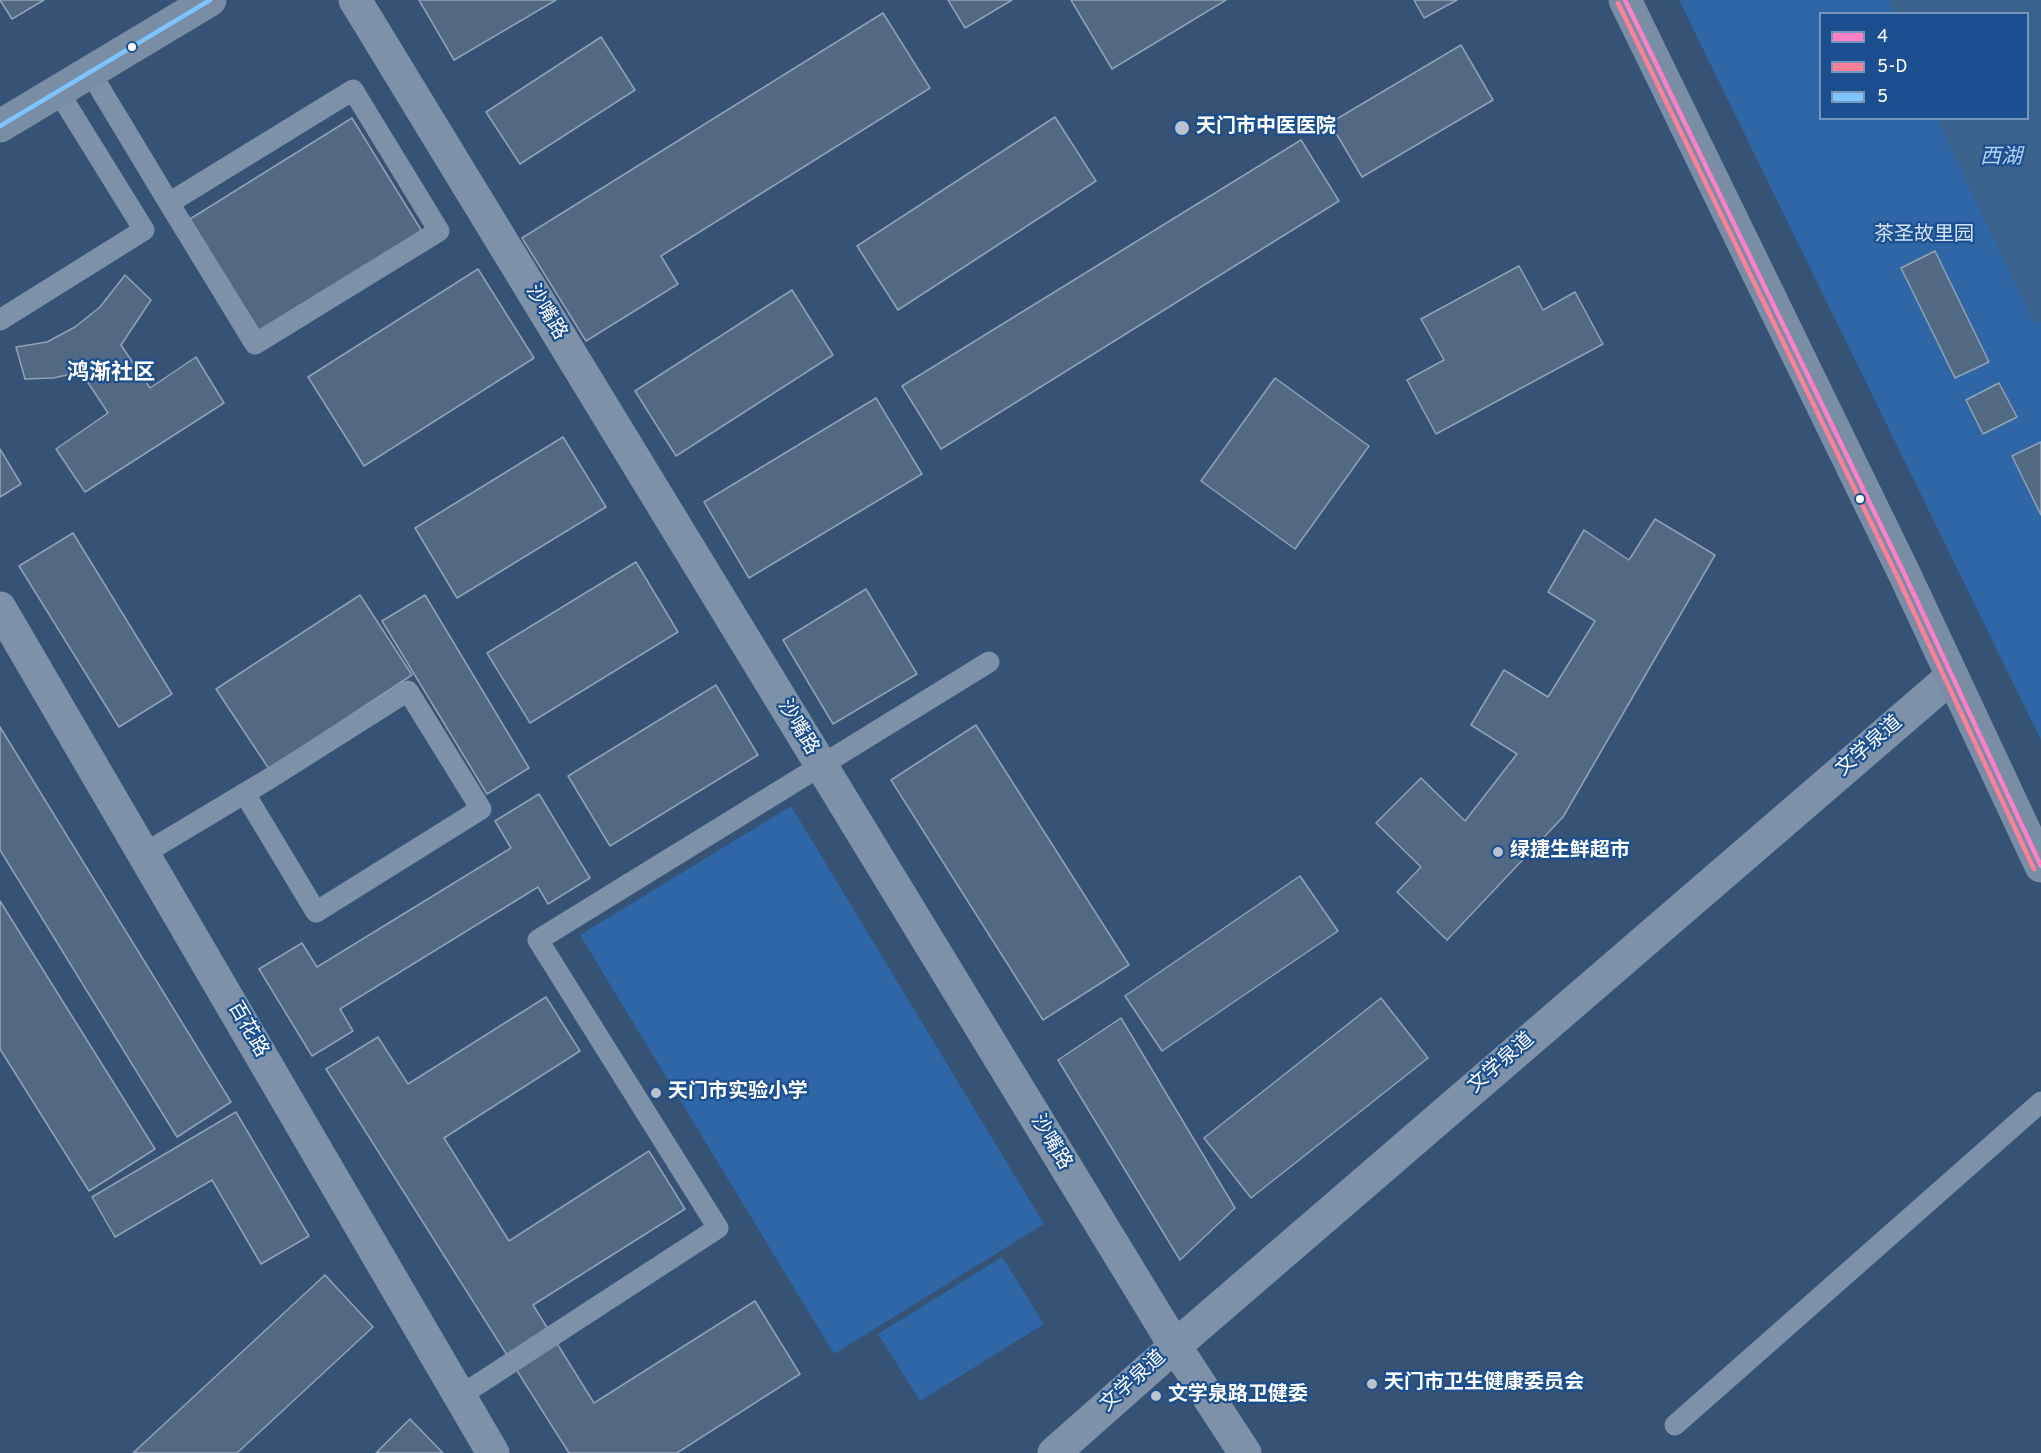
<!DOCTYPE html>
<meta charset="utf-8">
<style>
body{margin:0}
#map{position:relative;width:2041px;height:1453px;overflow:hidden;background:#365274;font-family:Overpass,sans-serif}
canvas{display:block}
.legend{position:absolute;left:1819px;top:12px;width:210px;height:108px;box-sizing:border-box;background:#1b4f8f;border:2px solid #7695bc;margin:0;padding:8px 10px;list-style:none;font-size:18px;color:#fff}
.legend li{display:flex;align-items:center;gap:12px;height:30px}
.legend b{width:30px;border:2px solid #7695bc}
</style>
<div id="map">
<canvas width="2041" height="1453"></canvas>
<ul class="legend">
<li><b style="height:8px;background:#ff80c5"></b>4</li>
<li><b style="height:8px;background:#ff8098"></b>5-D</li>
<li><b style="height:8px;background:#80c4ff"></b>5</li>
</ul>
</div>
<script>
const ctx = document.querySelector('canvas').getContext('2d');
ctx.lineJoin = 'round';
function paint(path, color) { ctx.fillStyle = color; ctx.fill(path, 'evenodd'); }
const poly = rows => new Path2D(rows.map(r => 'M' + r).join(''));
function stroke(path, color, width, dash) { ctx.strokeStyle = color; ctx.lineWidth = width; ctx.lineCap = dash ? 'butt' : 'round'; ctx.setLineDash(dash || []); ctx.stroke(path); }
function drawText(font, color, halo, rows, align = 'center') {
  ctx.font = font + ' Overpass,"Noto Sans SC",sans-serif'; ctx.lineWidth = 4.5; ctx.setLineDash([]); ctx.textBaseline = 'middle'; ctx.strokeStyle = halo; ctx.fillStyle = color; for (const [text, x, y, turn = 0] of rows) {
    ctx.save(); ctx.translate(x, y); ctx.rotate((+turn || 0) * Math.PI / 180); ctx.textAlign = isNaN(turn) ? turn : align; if (halo) ctx.strokeText(text, 0, 0); ctx.fillText(text, 0, 0); ctx.restore();
  }
}
paint(poly([
 [1679,0,2041,0,2041,740],
 [1820,14,2028,14,2028,118,1820,118],
 [791,806,1044,1224,834,1354,580,935],
 [1002,1257,1044,1324,920,1401,878,1334]
]), '#2f66a5');
paint(poly([
 [1889,0,2041,0,2041,321,2034,324,1937,119,2028,118,2028,14,1893,13]
]), '#3b618d');
const building = poly([
 [0,0,44,0,12,19,0,0],
 [419,0,556,0,454,60,419,0],
 [948,0,1012,0,965,28,948,0],
 [1071,0,1226,0,1112,69,1071,0],
 [1414,0,1457,0,1424,18,1414,0],
 [883,13,930,88,661,256,678,284,586,341,522,238,883,13],
 [601,37,635,90,520,164,486,112,601,37],
 [1461,45,1493,100,1362,177,1330,123,1461,45],
 [1055,117,1096,181,898,310,857,246,1055,117],
 [352,118,423,233,261,334,190,219,352,118],
 [1301,140,1339,201,941,449,902,386,1301,140],
 [1935,251,1989,362,1955,378,1901,268,1935,251],
 [1519,266,1543,310,1575,292,1603,344,1436,434,1407,380,1444,360,1421,319,1519,266],
 [478,269,534,358,364,466,308,377,478,269],
 [125,275,151,300,121,345,150,388,196,357,224,403,85,492,56,449,108,413,81,372,53,378,25,379,16,347,47,342,75,327,100,307,125,275],
 [792,290,833,355,676,456,635,391,792,290],
 [1275,378,1369,446,1295,549,1201,481,1275,378],
 [1999,383,2017,417,1983,434,1966,400,1999,383],
 [876,398,922,474,749,578,704,502,876,398],
 [563,437,606,507,457,598,415,528,563,437],
 [2041,442,2041,515,2012,456,2041,442],
 [0,449,21,484,0,497,0,449],
 [1655,519,1715,555,1563,817,1447,940,1397,892,1421,867,1376,823,1421,778,1465,821,1517,754,1471,725,1504,670,1548,697,1595,621,1548,592,1584,530,1629,560,1655,519],
 [73,533,172,694,119,727,19,566,73,533],
 [636,562,678,632,530,723,487,653,636,562],
 [866,589,917,674,833,724,783,640,866,589],
 [360,595,412,675,269,769,216,689,360,595],
 [425,595,529,768,487,794,382,621,425,595],
 [716,685,758,755,610,846,568,776,716,685],
 [976,725,1129,965,1043,1020,891,780,976,725],
 [0,727,231,1102,177,1137,0,850,0,727],
 [539,794,590,878,548,904,538,887,340,1009,353,1031,312,1056,259,969,302,943,317,967,511,848,495,821,539,794],
 [1300,876,1338,931,1162,1051,1125,996,1300,876],
 [0,901,155,1149,89,1191,0,1049,0,901],
 [546,997,580,1051,444,1138,509,1241,649,1151,685,1209,533,1305,594,1403,755,1301,800,1374,677,1453,569,1453,326,1069,378,1037,408,1084,546,997],
 [1381,998,1428,1058,1251,1198,1204,1138,1381,998],
 [1121,1018,1235,1208,1180,1260,1058,1060,1121,1018],
 [236,1112,309,1236,261,1264,212,1180,115,1237,92,1197,236,1112],
 [325,1275,373,1327,237,1453,133,1453,325,1275],
 [410,1419,443,1453,376,1453,410,1419]
]);
paint(building, '#526984');
stroke(building, '#92a2b6', 1.5);
stroke(poly([
 [90,72,169,203,255,344,439,231,353,90,169,203],
 [0,320,144,230,58,91],
 [145,853,272,777,408,691,481,809,316,912,245,794],
 [460,1396,718,1228,538,940,989,662],
 [1675,1425,2041,1102]
]), '#7d92a8', 21);
stroke(poly([
 [355,0,1175,1346,1245,1453],
 [0,608,493,1453],
 [1054,1453,1175,1346,1951,677]
]), '#7d92a8', 33);
stroke(poly([
 [1625,0,1904,573,2041,866],
 [0,126,210,0]
]), '#798da4', 33);
stroke(poly([
 [1625,0,1904,573,2041,866]
]), '#ff80c5', 4.5);
stroke(poly([
 [1618,3,1897,576,2034,869]
]), '#ff8098', 4.5);
stroke(poly([
 [0,126,210,0]
]), '#80c4ff', 4.5);
for (const [x, y, r, color] of [
 [132,47,5,"#fff"],
 [1182,128,8,"#b9c2ce"],
 [1860,499,5,"#fff"],
 [1498,852,6,"#b9c2ce"],
 [656,1093,6,"#b9c2ce"],
 [1372,1384,6,"#b9c2ce"],
 [1156,1396,6,"#b9c2ce"]
]) { const dot = new Path2D(); dot.arc(x, y, r, 0, 2 * Math.PI); ctx.fillStyle = color; ctx.fill(dot); stroke(dot, '#1b4f8f', 2); }
drawText('bold 20px', '#fff', '#1b4f8f', [
 ["天门市中医医院",1196,128],
 ["绿捷生鲜超市",1510,852],
 ["天门市实验小学",668,1093],
 ["天门市卫生健康委员会",1384,1384],
 ["文学泉路卫健委",1168,1396]
], 'left');
drawText('20px', '#cfe3fa', '#1b4f8f', [
 ["茶圣故里园",1924,236]
]);
drawText('20px', '#fff', '#1b4f8f', [
 ["沙嘴路",545,313,59],
 ["沙嘴路",797,728,59],
 ["文学泉道",1870,747,-41],
 ["百花路",247,1030,60],
 ["文学泉道",1502,1064,-41],
 ["沙嘴路",1050,1143,59],
 ["文学泉道",1134,1382,-42]
]);
drawText('italic 21px', '#b5d3f5', '#1b4f8f', [
 ["西湖",2001,159]
]);
drawText('bold 22px', '#fff', '#1b4f8f', [
 ["鸿渐社区",111,375]
]);
</script>
